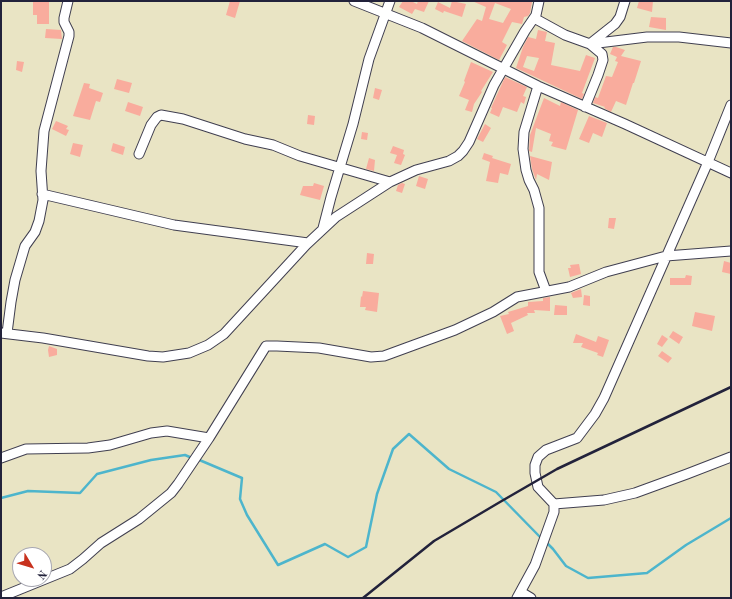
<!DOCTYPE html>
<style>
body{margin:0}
#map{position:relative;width:732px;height:599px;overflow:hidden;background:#e9e4c4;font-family:"Old Standard TT",serif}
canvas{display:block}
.frame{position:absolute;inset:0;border:2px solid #22223b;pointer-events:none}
.north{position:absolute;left:12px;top:547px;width:40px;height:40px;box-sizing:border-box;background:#fff;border:1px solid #a7a7b1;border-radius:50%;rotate:128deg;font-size:11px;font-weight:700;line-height:16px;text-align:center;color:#22223b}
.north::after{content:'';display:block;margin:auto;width:14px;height:18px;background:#c8321e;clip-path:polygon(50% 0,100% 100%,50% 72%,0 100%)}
</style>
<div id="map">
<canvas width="732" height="599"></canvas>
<div class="frame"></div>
<div class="north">N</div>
</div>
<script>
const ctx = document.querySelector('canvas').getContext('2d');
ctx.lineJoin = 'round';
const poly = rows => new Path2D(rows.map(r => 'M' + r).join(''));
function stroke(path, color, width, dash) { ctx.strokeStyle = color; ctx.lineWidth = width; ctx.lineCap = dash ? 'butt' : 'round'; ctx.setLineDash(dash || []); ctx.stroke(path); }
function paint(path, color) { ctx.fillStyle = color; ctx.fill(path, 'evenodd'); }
stroke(poly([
 [197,459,242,478,240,499,247,515,278,565,325,544,348,557,366,547,377,494,393,449,409,434,449,469,496,492,541,538],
 [1,498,28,491,80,493,97,474,151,460,185,455,192,458],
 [545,541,553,549,566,566,588,578,647,573,686,545,731,518]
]), '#4db5cc', 2.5);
paint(poly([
 [33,1,49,1,49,24,37,24,37,15,33,15],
 [230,1,240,1,235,18,226,15],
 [403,1,411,1,417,4,418,1,429,1,424,12,415,9,412,14,399,7],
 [452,1,466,4,462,17,444,11,443,13,435,9,438,2,450,8],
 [472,1,532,2,530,13,528,16,524,17,522,24,512,22,502,42,507,45,499,60,462,41,477,19,482,21,486,7],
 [495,3,511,9,503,23,489,19],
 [639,1,653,1,652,12,637,8],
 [651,17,666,18,666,30,649,27],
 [46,29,61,30,62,39,45,38],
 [538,30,547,32,545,41,555,43,551,65,580,71,586,55,595,58,582,93,584,94,582,99,516,68,523,47,528,37,536,39],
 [527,56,539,58,534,71,523,67],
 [613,47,616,47,625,50,621,56,641,61,634,83,633,83,626,105,616,101,611,112,604,108,605,107,593,103,595,97,598,98,606,76,612,77,618,62,615,61,617,57,610,54],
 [17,61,24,62,22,72,16,70],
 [471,62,493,72,481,91,482,92,474,104,472,112,465,110,469,100,459,96,465,82,464,81],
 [505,77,527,87,523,96,526,97,524,104,521,102,517,112,503,107,499,117,490,113,492,108,491,108],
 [117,79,132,83,129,93,114,89],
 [84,83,90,84,89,88,103,93,100,102,96,101,90,120,73,116],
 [375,88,382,90,379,100,373,98],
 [544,98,560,106,561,102,578,110,566,150,551,146,553,142,549,141,551,134,536,128,532,152,529,151,530,135],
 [128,102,143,107,140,116,125,111],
 [308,115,315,116,314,125,307,124],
 [589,116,607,123,602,137,593,133,589,143,579,139],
 [56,121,68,126,66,129,69,130,66,136,52,129],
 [485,124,491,128,483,142,477,139],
 [362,132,368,133,367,140,361,139],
 [73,143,83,145,80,157,70,154],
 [113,143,125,147,123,155,111,151],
 [393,146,404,150,403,154,405,155,401,165,394,163,397,155,390,153],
 [484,153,493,156,492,158,511,164,508,175,500,173,498,183,486,181,490,162,482,159],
 [530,156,552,162,549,180,537,174,536,180,532,169],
 [369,158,375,160,374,171,366,169],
 [419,176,428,179,425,189,416,186],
 [314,183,324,186,320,200,300,195,303,186,313,186],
 [402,183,405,184,402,193,396,191,398,185],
 [609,218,616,218,614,229,608,228],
 [367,253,374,254,373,264,366,264],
 [724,261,731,263,731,274,722,272],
 [579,264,581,274,570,277,568,268,571,268,570,265],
 [686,275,692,276,691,285,670,285,670,278,685,278],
 [581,289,582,297,573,298,571,293],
 [363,291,379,293,377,312,365,310,366,307,360,307,361,296,362,297],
 [584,295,590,296,590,306,583,305],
 [550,297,550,311,534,310,535,313,527,313,528,315,511,323,514,331,507,334,500,316,509,314,508,312,528,306,528,302,543,301,543,298],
 [555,305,567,306,567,315,554,315],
 [695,312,715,316,712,331,692,326],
 [673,331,683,337,679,344,669,337],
 [576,334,596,342,598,336,609,340,603,357,597,355,598,353,581,347,583,343,573,343],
 [662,335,668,339,662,347,657,344],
 [49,346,57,349,57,355,49,357,48,350],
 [662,351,672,358,668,363,658,356]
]), '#f9ac9d');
const minor = poly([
 [354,1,422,28,538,86,625,124,731,173],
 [534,18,565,35,590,44,602,54,603,60,598,75,585,107],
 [591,43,615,24,620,17,625,1],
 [590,44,647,37,679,37,731,43],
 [538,86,524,132,523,149,526,170,529,180,534,190,539,208,539,272,546,291],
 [139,154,151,125,157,117,161,115,183,119,245,139,273,145,300,156,390,182],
 [42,194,174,225,308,243],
 [323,228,331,197,353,124,369,59,390,1],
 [1,333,43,338,148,356,163,357,189,353,208,345,224,334,306,245,336,217,390,182,416,170,449,161,458,156,463,151,469,142,494,85,525,31,536,15,539,1],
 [7,333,11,302,15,280,25,246,35,232,39,221,43,200,41,171,44,131,69,36,69,32,64,22,64,18,68,1],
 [1,458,26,449,88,448,110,445,151,433,167,431,209,438],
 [554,504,604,500,635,493,687,474,731,457],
 [521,592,531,598],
 [1,597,70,569,83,559,101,543,139,519,171,493,178,484,209,438,266,346,277,346,319,348,371,357,384,356,455,330,493,312,517,297,569,287,606,272,666,256,731,251],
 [517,598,535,565,554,512,554,504,538,487,535,473,535,465,538,457,546,450,577,438,595,414,604,398,708,162,731,105]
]);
stroke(minor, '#403f50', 11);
stroke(minor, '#fff', 9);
stroke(poly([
 [363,598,434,541,500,502,557,469,731,387]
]), '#22223b', 2.5);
</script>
